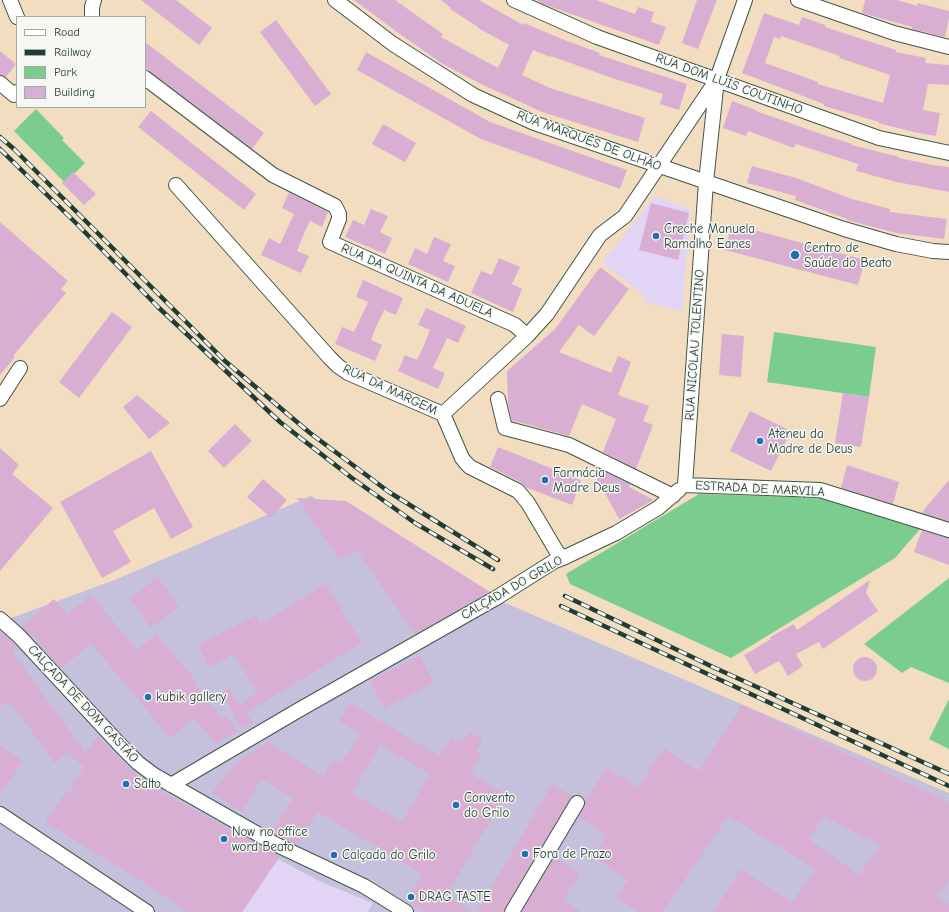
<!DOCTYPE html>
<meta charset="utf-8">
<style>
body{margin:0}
#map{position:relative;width:949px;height:912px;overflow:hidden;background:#f3ddc0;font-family:"Comic Neue",sans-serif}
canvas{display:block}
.legend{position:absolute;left:16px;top:16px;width:130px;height:92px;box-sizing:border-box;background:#f6f6f2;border:1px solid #a0aca6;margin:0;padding:5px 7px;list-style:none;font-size:12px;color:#1f3d34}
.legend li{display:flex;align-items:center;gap:8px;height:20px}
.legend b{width:20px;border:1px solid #a0aca6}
</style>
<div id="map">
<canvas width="949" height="912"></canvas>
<ul class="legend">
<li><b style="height:5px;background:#fff"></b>Road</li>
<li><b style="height:5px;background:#1f3d34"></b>Railway</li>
<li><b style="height:11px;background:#7bcd8f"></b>Park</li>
<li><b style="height:11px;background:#d8afd2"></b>Building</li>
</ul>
</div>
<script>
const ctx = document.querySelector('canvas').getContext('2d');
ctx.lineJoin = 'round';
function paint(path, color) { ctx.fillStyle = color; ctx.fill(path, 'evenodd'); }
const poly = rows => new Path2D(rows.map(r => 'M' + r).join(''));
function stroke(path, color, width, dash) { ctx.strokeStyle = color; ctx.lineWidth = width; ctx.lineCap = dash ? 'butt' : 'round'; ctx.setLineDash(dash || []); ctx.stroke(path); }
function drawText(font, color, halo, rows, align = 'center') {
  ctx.font = font + ' "Comic Neue",sans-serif'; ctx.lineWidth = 3; ctx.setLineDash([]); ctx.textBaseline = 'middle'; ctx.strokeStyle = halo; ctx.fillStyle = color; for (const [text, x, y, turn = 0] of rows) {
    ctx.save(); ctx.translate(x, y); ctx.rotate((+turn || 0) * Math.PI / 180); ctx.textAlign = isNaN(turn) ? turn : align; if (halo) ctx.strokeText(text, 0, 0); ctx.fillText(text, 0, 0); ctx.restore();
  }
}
paint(poly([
 [655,196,690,209,682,311,642,301,645,296,602,263],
 [278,859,321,882,373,903,368,912,242,912]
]), '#e1d4f4');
paint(poly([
 [311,496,482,593,949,793,949,912,368,912,373,903,321,882,278,859,242,912,0,912,0,622,112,581]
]), '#c5c0db');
paint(poly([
 [36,109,64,138,62,140,85,163,65,183,14,131],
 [774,332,876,347,869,397,767,382],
 [699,494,829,498,837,501,920,529,895,558,731,658,570,584,566,574],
 [949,578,949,683,911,667,902,673,864,644],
 [949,699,949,749,929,739]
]), '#7bcd8f');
paint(poly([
 [141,0,176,0,212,28,199,45],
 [354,0,395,0,443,34,441,37,498,68,509,45,478,28,478,27,450,9,451,8,441,0,479,0,523,25,524,23,562,39,600,53,599,55,687,84,679,110,660,104,663,94,612,78,551,56,550,57,533,50,522,75,550,88,645,118,638,142,542,112,481,84,441,63,397,32],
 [538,0,596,0,635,14,638,7,654,12,651,22,666,27,659,45,543,4,538,1],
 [697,0,717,0,698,49,682,43],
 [865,0,897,0,917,6,918,3,949,11,949,18,945,37,912,29,912,27,862,13],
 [764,13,799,25,802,17,825,25,825,27,896,50,896,52,926,58,925,63,949,65,949,85,928,84,923,110,940,113,936,136,918,133,878,123,879,122,824,106,824,104,742,73],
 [781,36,840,56,839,58,890,75,883,103,818,84,818,82,765,63,774,37,780,39],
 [276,20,331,94,315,106,260,32],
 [145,42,264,133,252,149,145,68],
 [0,51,16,64,6,77,0,75],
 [366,52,490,122,627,170,620,189,481,139,357,70],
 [732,101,756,110,756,111,821,134,852,144,852,145,899,157,899,158,932,165,949,167,949,192,897,182,856,171,858,164,796,144,794,148,748,131,746,136,723,128],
 [151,111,256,194,244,210,138,127],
 [383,124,416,143,405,162,372,144],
 [752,166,796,178,852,199,890,209,890,212,947,219,944,239,896,233,847,220,847,219,795,200,796,196,747,183],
 [73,172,96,194,84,205,62,183],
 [289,192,328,212,322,227,310,221,303,236,297,251,309,256,301,273,261,255,269,238,280,244,294,214,282,208],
 [651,203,689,213,678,260,639,250],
 [371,209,388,216,380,232,392,238,385,254,345,237,353,220,364,225],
 [0,222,68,281,61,289,66,293,13,356,15,357,0,375],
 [732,224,865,260,858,285,725,250],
 [434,237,451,244,443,261,455,266,448,282,408,264,415,248,427,254],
 [499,258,520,267,512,284,522,289,513,312,471,293,481,271,492,275],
 [600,267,629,289,594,336,579,325,559,352,611,373,618,356,631,362,618,395,649,406,643,421,653,425,636,469,603,452,616,419,582,404,569,436,522,423,512,421,508,403,507,371,555,329],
 [363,280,403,298,396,315,384,310,377,325,371,340,382,345,375,361,335,344,342,327,354,332,368,302,356,297],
 [426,308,466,326,458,343,447,338,433,368,445,373,438,389,398,371,405,355,417,360,424,345,430,330,418,325],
 [112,312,132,327,79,398,59,382],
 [722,334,744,336,741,377,719,375],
 [843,393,869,397,861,447,835,443],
 [137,395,170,423,149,439,123,407],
 [750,411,791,431,771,471,730,451],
 [235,424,252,441,224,468,208,451],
 [498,447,581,480,572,505,525,487,522,483,490,467],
 [0,448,19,465,12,474,53,508,0,571],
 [151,451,193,527,171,539,154,508,113,531,131,562,102,578,60,502],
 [847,465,899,482,893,504,841,488],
 [597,468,630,484,629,487,654,500,619,519,595,475],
 [263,479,287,500,271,518,247,497],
 [949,480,949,521,922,513,927,506],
 [297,498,346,501,490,592,415,634,357,551,339,559],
 [922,530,949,538,949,565,914,552],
 [158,577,179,607,150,628,130,598],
 [870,580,866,593,878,611,823,649,819,642,796,654,803,666,788,676,779,661,755,674,744,655,771,639,770,637,794,624,797,630],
 [326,584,362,643,246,713,253,722,241,729,223,693,229,689,240,705,257,692,234,654,209,667,198,645,256,615,260,624],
 [91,595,137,650,156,634,197,682,194,684,222,718,225,716,238,731,216,744,194,718,170,738,91,643,61,669,33,635,31,637,21,627,54,599,67,615],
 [0,630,18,648,13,652,85,753,98,736,142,781,162,791,161,792,280,856,242,912,188,912,117,865,117,866,45,822,67,790,76,796,70,787,84,767,68,753,54,763,31,730,8,701,0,707],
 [420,656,434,683,384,708,370,681],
 '853 669a12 12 0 1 1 24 0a12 12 0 1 1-24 0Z',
 [350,703,440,756,452,737,462,743,469,732,483,740,476,751,482,755,471,774,506,795,446,896,473,912,426,912,406,900,422,874,317,812,298,845,272,833,293,798,261,779,242,812,212,793,233,765,268,742,323,776,334,758,342,763,360,733,339,721],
 [380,745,430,774,402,822,352,793],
 [742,705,949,802,949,880,937,897,949,904,949,912,713,912,741,869,792,902,816,869,728,816,663,912,639,912,617,898,628,880,593,856,606,836,579,817,584,807,585,801,607,768,638,788,664,748,699,771],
 [824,816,880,845,859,875,809,839],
 [0,746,23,761,0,795],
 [552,784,572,796,570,799,505,908,504,912,477,912],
 [555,857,580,874,563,900,581,912,522,912]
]), '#d8afd2');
const minor = poly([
 [10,0,17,17],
 [335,0,393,44,473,95,534,123,844,229,896,244,933,251,949,252],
 [514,0,597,37,879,138,949,153],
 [798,0,894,33,949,47],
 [92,17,92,7,94,0],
 [145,78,273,175,335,206,339,214,339,219,330,242,515,325,527,336],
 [0,83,14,95,17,92],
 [176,185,329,357,338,366,348,373,443,414,462,458,466,463,470,467,518,491,528,503,557,552,563,558],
 [0,399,20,368],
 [498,399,505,428,569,445,673,496],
 [443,414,527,336,547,314,600,235,625,216,716,81],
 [685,485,706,182,717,79,745,0],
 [685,485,820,490,949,530],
 [555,561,563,558,616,533,658,508,679,490],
 [0,619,19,636,121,746,138,763,154,775,277,845,364,886,406,912],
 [171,785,297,711,496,598],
 [0,814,147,912],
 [512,912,577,803]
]);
stroke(minor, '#3f5549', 16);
stroke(minor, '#fff', 14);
const rail = poly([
 [0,137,14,149,225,361,310,433,389,492,498,560],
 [0,149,77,224,158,307,280,422,352,478,415,523,493,569],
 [565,596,715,668,949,774],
 [561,606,949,786]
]);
stroke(rail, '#1f3d34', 4.5);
stroke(rail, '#f6f6f2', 3, [9]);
const minorBridge = poly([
 [496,598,553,562]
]);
stroke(minorBridge, '#3f5549', 16, []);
stroke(minorBridge, '#fff', 14);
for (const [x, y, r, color] of [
 [656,236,4,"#1f6fb2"],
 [795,255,5,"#1f6fb2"],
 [760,441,4,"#1f6fb2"],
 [545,480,4,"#1f6fb2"],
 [148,697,4,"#1f6fb2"],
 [126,784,4,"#1f6fb2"],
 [456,805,4,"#1f6fb2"],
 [224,839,4,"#1f6fb2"],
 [525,854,4,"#1f6fb2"],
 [334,855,4,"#1f6fb2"],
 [411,897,4,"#1f6fb2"]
]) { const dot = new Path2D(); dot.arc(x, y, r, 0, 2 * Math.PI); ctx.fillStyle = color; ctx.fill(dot); stroke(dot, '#f6f6f2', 1.5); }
drawText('13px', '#1f3d34', '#f6f6f2', [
 ["RUA DOM LUÍS COUTINHO",729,84,20],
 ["RUA MARQUÊS DE OLHÃO",589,141,20],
 ["RUA DA QUINTA DA ADUELA",417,281,24],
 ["RUA NICOLAU TOLENTINO",695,345,-86],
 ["RUA DA MARGEM",390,390,25],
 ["ESTRADA DE MARVILA",760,489,3],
 ["CALÇADA DO GRILO",512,588,-30],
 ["CALÇADA DE DOM GASTÃO",83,704,47]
]);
drawText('13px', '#1f3d34', '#f6f6f2', [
 ["Creche Manuela",664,229],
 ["Ramalho Eanes",664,244],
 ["Centro de",804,248],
 ["Saúde do Beato",804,263],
 ["Ateneu da",768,434],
 ["Madre de Deus",768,449],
 ["Farmácia",553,473],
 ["Madre Deus",553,488],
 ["kubik gallery",156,697],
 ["Salto",134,784],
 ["Convento",464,798],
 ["do Grilo",464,813],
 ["Now no office",232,832],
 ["word Beato",232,847],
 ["Fora de Prazo",533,854],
 ["Calçada do Grilo",342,855],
 ["DRAG TASTE",419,897]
], 'left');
</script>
